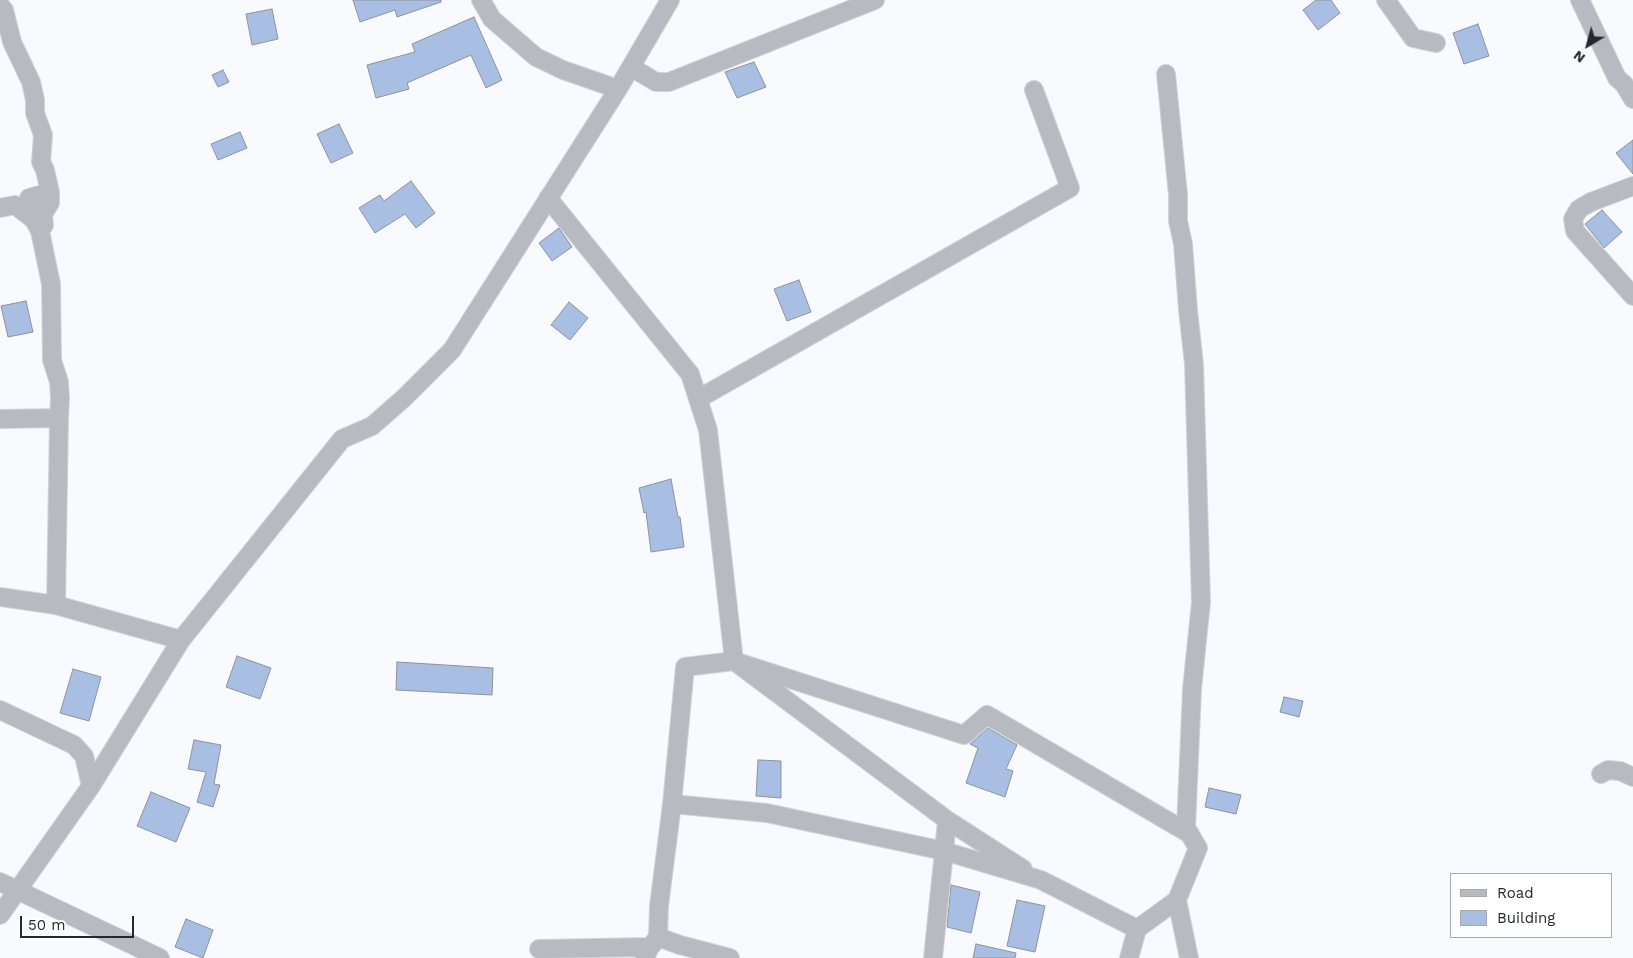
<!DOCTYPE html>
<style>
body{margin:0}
#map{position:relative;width:1633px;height:958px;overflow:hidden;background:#f9fafd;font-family:"Work Sans",sans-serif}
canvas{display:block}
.legend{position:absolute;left:1450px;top:873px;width:162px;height:65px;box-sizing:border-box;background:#fff;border:1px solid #a8a9ab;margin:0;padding:6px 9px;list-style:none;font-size:15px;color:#25282d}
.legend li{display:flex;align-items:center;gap:10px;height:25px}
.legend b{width:25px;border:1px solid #a8a9ab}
.north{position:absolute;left:1563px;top:20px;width:50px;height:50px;-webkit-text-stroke:4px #fff;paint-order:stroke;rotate:217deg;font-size:14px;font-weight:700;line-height:20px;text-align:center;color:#25282d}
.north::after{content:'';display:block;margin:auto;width:18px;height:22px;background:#25282d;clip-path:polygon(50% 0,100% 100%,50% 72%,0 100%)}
.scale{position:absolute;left:20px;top:916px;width:114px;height:22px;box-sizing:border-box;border:2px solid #25282d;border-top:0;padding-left:6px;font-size:15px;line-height:18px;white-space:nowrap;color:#25282d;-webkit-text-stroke:4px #fff;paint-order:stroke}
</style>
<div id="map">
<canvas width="1633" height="958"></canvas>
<ul class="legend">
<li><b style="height:6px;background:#b7bac0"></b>Road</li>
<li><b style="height:14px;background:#a9bee3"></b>Building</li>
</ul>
<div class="north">N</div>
<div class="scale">50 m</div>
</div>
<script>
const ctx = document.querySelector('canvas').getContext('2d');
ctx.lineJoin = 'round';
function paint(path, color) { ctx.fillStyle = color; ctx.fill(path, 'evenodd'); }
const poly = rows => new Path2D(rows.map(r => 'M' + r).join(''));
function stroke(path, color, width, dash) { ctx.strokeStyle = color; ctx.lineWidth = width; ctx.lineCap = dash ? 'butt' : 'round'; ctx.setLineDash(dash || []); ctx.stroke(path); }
const building = poly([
 [353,0,441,0,441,2,397,17,395,10,360,22,353,0],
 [1316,0,1331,0,1340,13,1318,30,1303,10,1316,0],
 [272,9,278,39,252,45,246,14,272,9],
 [474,17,502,80,486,88,471,55,407,83,409,89,376,98,367,65,415,52,412,44,474,17],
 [1478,24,1489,56,1464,64,1453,33,1478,24],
 [754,62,766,87,737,98,725,72,754,62],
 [223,70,229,82,218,87,212,75,223,70],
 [339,124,353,153,331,163,317,134,339,124],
 [240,132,247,148,218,160,211,144,240,132],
 [1633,140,1633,174,1616,153,1633,140],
 [411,181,435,213,416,228,405,214,375,233,359,208,380,195,384,201,411,181],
 [1602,210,1622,232,1604,248,1585,224,1602,210],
 [559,228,572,247,552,261,539,243,559,228],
 [799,280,811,312,787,321,774,289,799,280],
 [26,301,33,332,8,337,1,306,26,301],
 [569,302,588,318,570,340,551,325,569,302],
 [671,479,678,517,680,517,684,547,651,552,646,512,644,513,639,488,671,479],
 [237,656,271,668,260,699,226,687,237,656],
 [397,662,493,668,492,695,396,690,397,662],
 [73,669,101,677,89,721,60,713,73,669],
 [1284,697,1303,701,1299,717,1280,712,1284,697],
 [988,728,1017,745,1006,769,1013,771,1005,797,966,783,978,748,970,744,988,728],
 [194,740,221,745,214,784,220,785,213,807,197,802,206,772,188,769,194,740],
 [758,760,781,761,781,798,756,796,758,760],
 [1209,788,1241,795,1236,814,1205,807,1209,788],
 [151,792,190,808,176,842,137,826,151,792],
 [951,885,980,892,971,933,947,927,951,885],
 [1017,900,1045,906,1035,952,1007,946,1017,900],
 [186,919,213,930,203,958,175,947,186,919],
 [976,944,1016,953,1015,958,973,958,976,944]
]);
paint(building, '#a9bee3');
stroke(building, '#8c939f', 1);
const minor = poly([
 [481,0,492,19,536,57,563,70,618,89],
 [1386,0,1413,38,1436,43],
 [1580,0,1617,78,1624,84,1633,99],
 [0,5,4,10,12,42,31,82,35,100,35,113,43,135,41,162,45,170,50,192],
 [631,67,656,82,669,82,875,0],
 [1633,186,1591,202,1579,209,1573,219,1575,231,1633,296],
 [548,198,690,374,708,430,734,661,964,735,987,715,1190,834],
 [0,208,15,205,34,220,40,231,51,284,52,360,59,382,60,399,59,418],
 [29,216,29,198,50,192,50,203,43,214,44,225,40,231],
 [698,399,1070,188,1034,90],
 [0,419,59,418,56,605],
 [0,597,56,605,181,640],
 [0,710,74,745,84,756,91,786],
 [1601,774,1608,770,1620,771,1633,777],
 [672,804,685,667,734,661,947,820,944,851,1041,880,1137,929],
 [947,820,1023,869],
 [0,882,160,958],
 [1177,900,1189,958],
 [0,915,91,786,181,640,342,439,372,426,404,398,452,350,618,89,670,0],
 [658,937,659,906,672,804,767,813,944,851,933,958],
 [652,945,658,937,680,945,730,958],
 [539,949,650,947,645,958],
 [1129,958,1137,929,1177,900,1198,848,1186,828,1192,689,1201,602,1194,364,1188,310,1183,244,1178,221,1178,195,1166,74]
]);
stroke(minor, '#d3d4d8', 20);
stroke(minor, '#b7bac0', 18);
</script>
